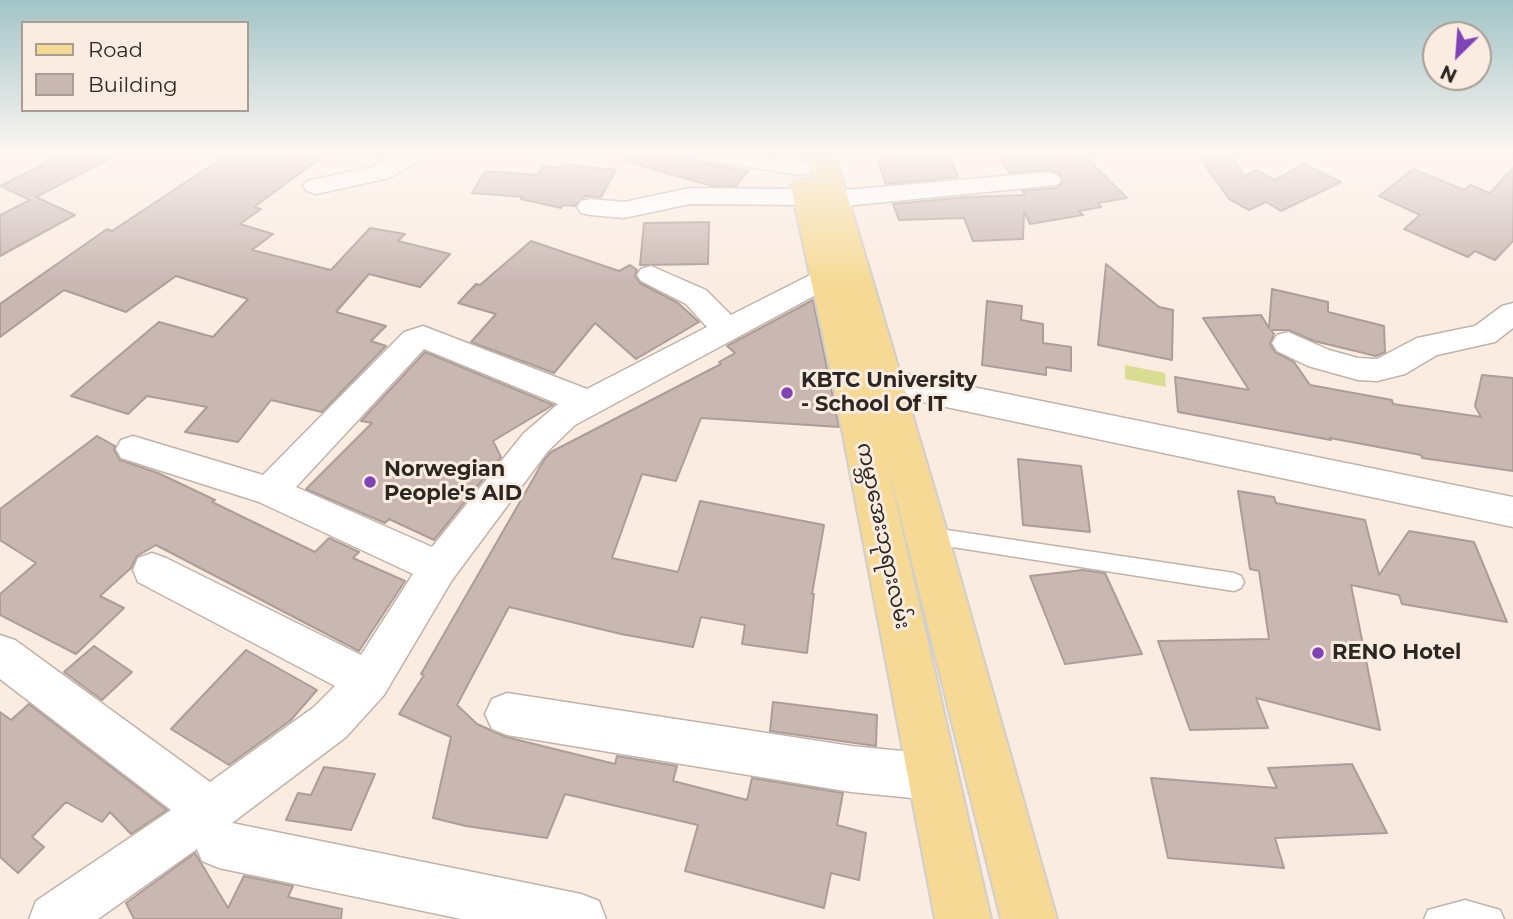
<!DOCTYPE html>
<meta charset="utf-8">
<style>
body{margin:0}
#map{position:relative;width:1513px;height:919px;overflow:hidden;background:#faece1;font-family:Montserrat,sans-serif}
canvas{display:block}
.legend{position:absolute;left:21px;top:21px;width:228px;height:91px;box-sizing:border-box;background:#faece1;border:2px solid #a89d95;margin:0;padding:9px 12px;list-style:none;font-size:21px;color:#2c2722}
.legend li{display:flex;align-items:center;gap:14px;height:35px}
.legend b{width:35px;border:2px solid #a89d95}
.north{position:absolute;left:1422px;top:21px;width:70px;height:70px;box-sizing:border-box;background:#faece1;border:2px solid #a89d95;border-radius:50%;rotate:205deg;font-size:19px;font-weight:700;line-height:28px;text-align:center;color:#2c2722}
.north::after{content:'';display:block;margin:auto;width:24px;height:32px;background:#8042b7;clip-path:polygon(50% 0,100% 100%,50% 72%,0 100%)}
</style>
<div id="map">
<canvas width="1513" height="919"></canvas>
<ul class="legend">
<li><b style="height:9px;background:#f5d994"></b>Road</li>
<li><b style="height:19px;background:#c9b7b2"></b>Building</li>
</ul>
<div class="north">N</div>
</div>
<script>
const ctx = document.querySelector('canvas').getContext('2d');
ctx.lineJoin = 'round';
function paint(path, color) { ctx.fillStyle = color; ctx.fill(path, 'evenodd'); }
const poly = rows => new Path2D(rows.map(r => 'M' + r).join(''));
function stroke(path, color, width, dash) { ctx.strokeStyle = color; ctx.lineWidth = width; ctx.lineCap = dash ? 'butt' : 'round'; ctx.setLineDash(dash || []); ctx.stroke(path); }
function drawText(font, color, halo, rows, align = 'center') {
  ctx.font = font + ' Montserrat,"Noto Sans Myanmar",sans-serif'; ctx.lineWidth = 6; ctx.setLineDash([]); ctx.textBaseline = 'middle'; ctx.strokeStyle = halo; ctx.fillStyle = color; for (const [text, x, y, turn = 0] of rows) {
    ctx.save(); ctx.translate(x, y); ctx.rotate((+turn || 0) * Math.PI / 180); ctx.textAlign = isNaN(turn) ? turn : align; if (halo) ctx.strokeText(text, 0, 0); ctx.fillText(text, 0, 0); ctx.restore();
  }
}
paint(poly([
 [1125,365,1165,373,1166,387,1125,379]
]), '#dadc92');
const building = poly([
 [63,154,119,154,36,197,75,215,0,256,0,215,30,200,0,186,63,154],
 [228,154,326,154,254,207,261,209,240,224,273,234,252,250,331,270,370,228,405,234,398,241,450,254,420,287,369,274,336,312,386,326,371,341,386,346,322,412,271,400,238,442,185,432,207,407,147,396,128,414,71,396,159,322,213,337,248,299,176,276,126,312,64,290,0,337,0,304,107,229,112,231,228,154],
 [626,154,684,154,700,162,748,171,736,186,712,186,625,161,626,154],
 [892,154,948,154,958,177,886,184,877,160,893,159,892,154],
 [997,154,1083,154,1127,198,1098,203,1101,207,1079,211,1083,215,1030,224,1024,211,1023,239,973,241,964,218,899,220,893,204,967,197,1025,195,1022,191,1057,188,1063,182,1059,173,1049,170,1010,173,997,154],
 [1197,154,1228,154,1245,176,1257,170,1275,180,1304,164,1341,182,1281,211,1266,202,1249,210,1229,199,1197,154],
 [562,164,616,170,601,197,585,196,575,206,563,205,561,208,521,199,523,197,472,193,485,171,537,175,543,166,559,168,562,164],
 [1513,168,1513,241,1495,260,1475,251,1468,257,1404,229,1420,215,1379,196,1413,169,1464,190,1470,185,1490,193,1513,168],
 [709,222,708,264,640,265,644,223,709,222],
 [531,241,619,271,630,265,637,270,635,276,640,283,678,303,699,322,636,359,595,323,554,373,471,342,496,314,458,303,476,284,480,285,531,241],
 [1106,264,1159,307,1173,310,1172,360,1098,345,1106,264],
 [1272,289,1328,302,1328,312,1384,326,1385,352,1376,356,1314,341,1289,330,1271,330,1274,334,1270,344,1275,352,1294,362,1310,385,1392,400,1393,404,1481,417,1475,406,1482,375,1513,378,1513,471,1422,458,1421,455,1330,438,1331,440,1178,412,1175,377,1249,390,1203,318,1261,315,1269,328,1272,289],
 [813,300,839,427,701,418,676,481,642,474,612,558,678,572,700,501,824,525,812,594,814,594,807,653,742,644,745,625,701,617,693,647,621,634,509,607,457,705,477,724,506,737,615,764,617,756,677,766,673,781,747,800,752,778,843,793,837,825,866,833,859,880,831,873,824,908,685,871,698,825,565,794,547,838,466,826,433,818,451,737,399,714,424,675,421,674,544,460,551,452,721,364,719,362,735,353,727,346,813,300],
 [987,301,1022,306,1021,320,1043,324,1043,343,1071,347,1071,371,1046,367,1046,375,982,365,987,301],
 [425,352,553,405,493,441,501,457,434,540,389,519,385,523,306,489,372,423,361,421,425,352],
 [97,436,115,446,114,450,120,460,158,473,215,500,212,502,315,552,329,538,359,552,353,558,405,581,359,651,156,545,137,556,131,568,100,596,124,608,76,654,0,615,0,594,36,563,0,540,0,509,97,436],
 [1018,459,1081,466,1090,532,1023,525,1018,459],
 [1238,491,1274,497,1276,503,1365,520,1379,575,1409,531,1474,542,1507,622,1402,604,1399,595,1351,585,1380,730,1256,698,1268,728,1190,730,1158,641,1269,639,1259,571,1250,569,1238,491],
 [1083,570,1105,573,1142,654,1065,664,1030,576,1083,570],
 [94,646,132,672,102,700,64,672,94,646],
 [246,650,317,690,291,720,229,765,171,729,246,650],
 [773,702,877,715,876,746,770,731,773,702],
 [29,704,167,810,131,834,110,812,102,822,66,802,32,837,44,847,18,873,0,857,0,712,11,720,29,704],
 [1352,764,1387,833,1275,838,1284,868,1168,858,1151,778,1277,788,1268,768,1352,764],
 [324,767,375,774,351,830,286,820,298,793,311,795,324,767],
 [195,853,228,908,244,876,293,886,288,897,342,909,341,919,134,919,126,903,195,853]
]);
paint(building, '#c9b7b2');
stroke(building, '#ad9c97', 2);
const service = poly([
 [927,527,1234,573,1241,576,1244,582,1241,588,1234,591,927,543,920,541,918,535,920,529,927,527],
 [1465,900,1500,910,1504,919,1424,919,1428,910,1465,900]
]);
const minor = poly([
 [395,154,426,154,423,159,389,178,316,194,307,191,303,186,307,181,372,167,395,154],
 [698,154,760,154,809,163,812,168,809,173,800,175,710,161,701,159,698,154],
 [1048,172,1057,175,1061,180,1057,185,834,207,825,205,821,199,825,193,834,191,1048,172],
 [690,188,807,189,816,191,820,197,816,203,807,205,690,204,624,218,590,215,581,213,577,207,581,201,590,199,624,202,690,188],
 [651,266,706,290,731,315,816,272,826,269,836,272,840,278,836,284,575,425,548,451,452,580,384,695,346,737,232,823,581,894,599,901,606,919,461,919,219,868,202,861,197,849,98,919,29,919,36,901,171,810,0,679,0,635,15,640,210,782,314,707,335,686,138,582,133,570,138,558,152,553,166,558,361,655,413,574,259,502,121,458,116,449,121,440,133,436,263,475,404,332,423,326,587,389,707,327,686,304,641,281,637,275,641,269,651,266],
 [424,349,558,404,524,433,432,547,296,487,424,349],
 [1513,303,1513,328,1495,342,1437,355,1405,374,1377,381,1358,380,1308,366,1277,351,1272,343,1277,335,1288,332,1329,350,1358,358,1377,359,1417,338,1475,326,1502,306,1513,303],
 [858,366,884,369,1513,497,1513,527,847,386,842,378,847,370,858,366],
 [507,693,851,746,933,754,949,761,956,777,949,793,933,800,851,792,507,735,492,729,485,714,492,699,507,693]
]);
const primary = poly([
 [808,154,835,154,948,535,1057,919,1001,919,884,450,991,919,935,919,832,377,791,187,795,181,805,179,814,181,808,154]
]);
stroke(service, '#c0b3a8', 3);
stroke(minor, '#c0b3a8', 3);
stroke(primary, '#d1cfce', 4);
paint(service, '#fff');
paint(minor, '#fff');
paint(primary, '#f5d994');
const sky = ctx.createLinearGradient(0, 0, 0, 283);
sky.addColorStop(0, '#a2c4c6');
sky.addColorStop(0.54, '#fdf6f2');
sky.addColorStop(1, '#fdf6f200');
ctx.fillStyle = sky;
ctx.fillRect(0, 0, 1513, 283);
for (const [x, y, r, color] of [
 [787,393,7,"#8042b7"],
 [370,482,7,"#8042b7"],
 [1318,653,7,"#8042b7"]
]) { const dot = new Path2D(); dot.arc(x, y, r, 0, 2 * Math.PI); ctx.fillStyle = color; ctx.fill(dot); stroke(dot, '#faece1', 2.5); }
drawText('bold 21px', '#2c2722', '#faece1', [
 ["KBTC University",801,381],
 ["- School Of IT",801,405],
 ["Norwegian",384,470],
 ["People's AID",384,494],
 ["RENO Hotel",1332,653]
], 'left');
drawText('21px', '#2c2722', '#faece1', [
 ["ကမ္ဘာအေးဘုရားလမ်း",883,536,78]
]);
</script>
